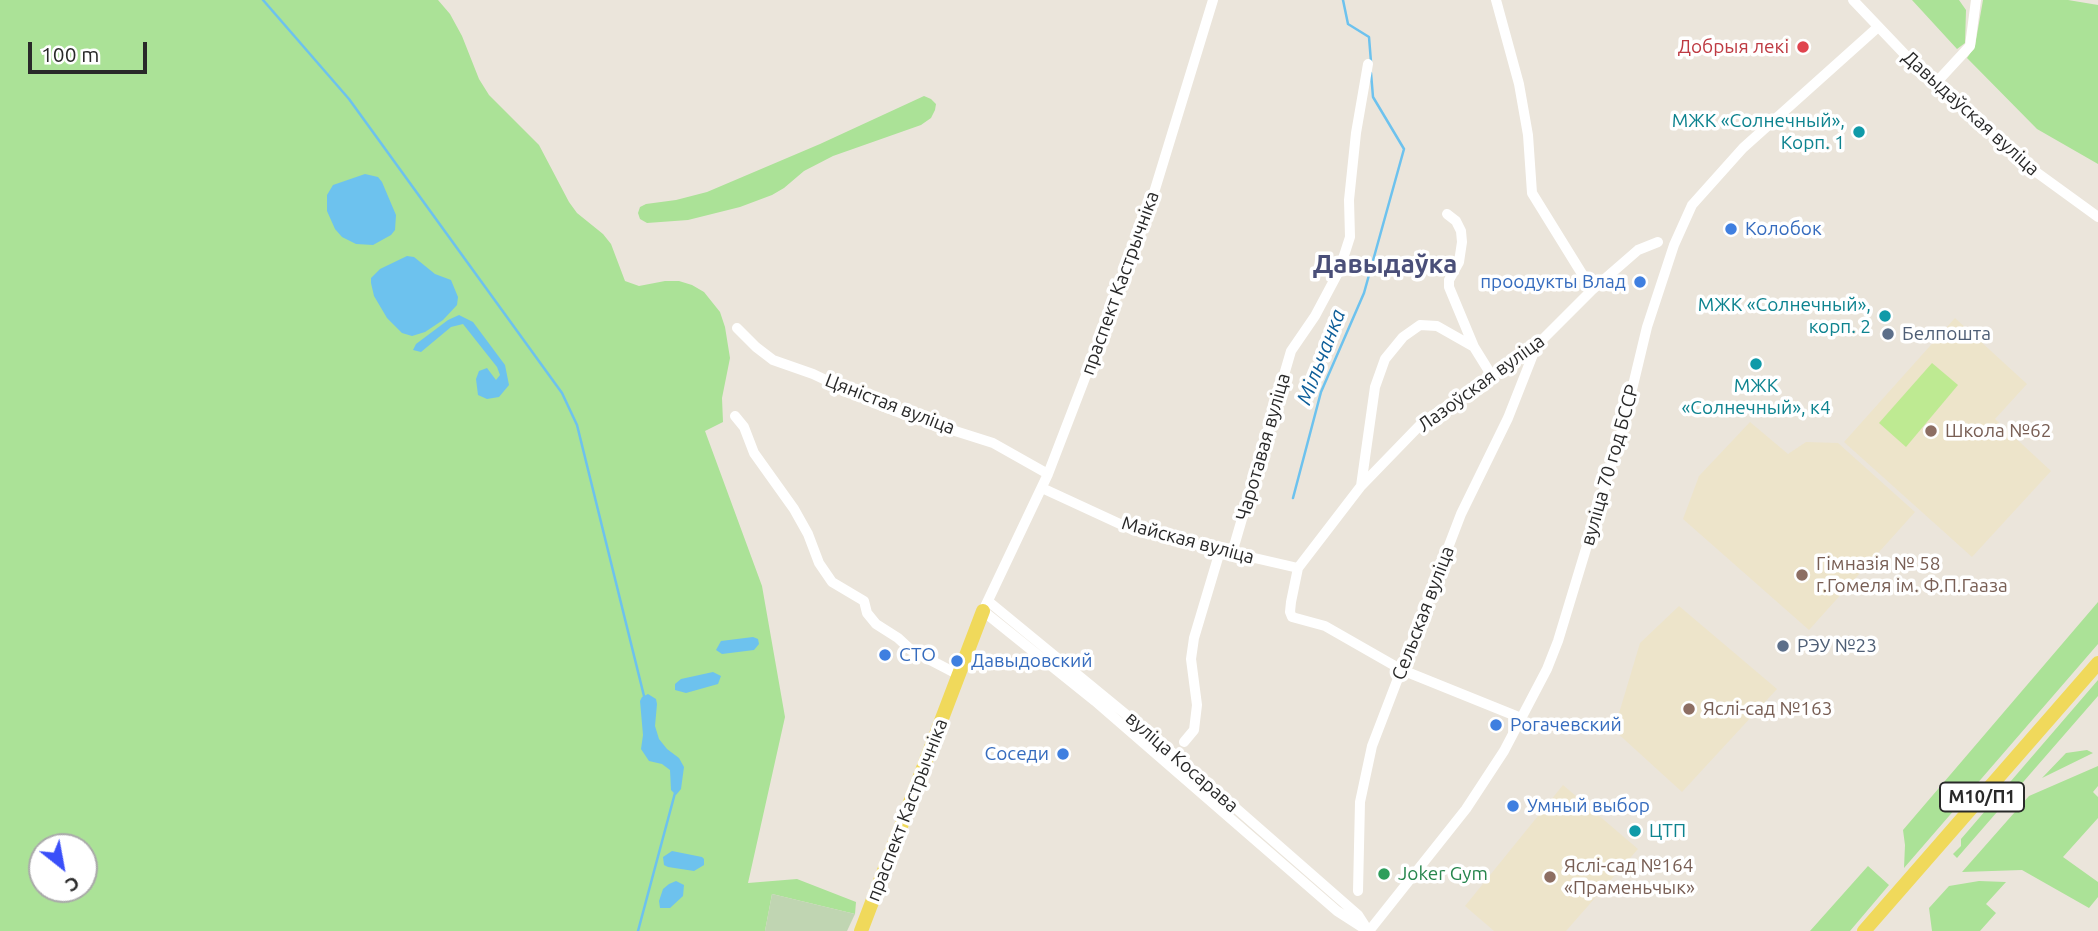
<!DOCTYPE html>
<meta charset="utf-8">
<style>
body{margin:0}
#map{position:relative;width:2098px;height:931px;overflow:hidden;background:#ebe5db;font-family:Ubuntu,sans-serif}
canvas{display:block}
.north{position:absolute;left:28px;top:833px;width:70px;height:70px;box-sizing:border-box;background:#fff;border:2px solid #a9a9a9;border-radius:50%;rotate:149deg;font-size:19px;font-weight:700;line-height:28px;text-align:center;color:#292929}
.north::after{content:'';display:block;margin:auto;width:24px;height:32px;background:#3a4ff9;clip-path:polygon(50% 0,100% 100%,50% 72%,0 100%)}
.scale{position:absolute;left:28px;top:42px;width:119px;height:32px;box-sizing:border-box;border:4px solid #292929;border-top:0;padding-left:9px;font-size:21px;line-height:24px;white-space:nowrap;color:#292929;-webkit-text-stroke:5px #fff;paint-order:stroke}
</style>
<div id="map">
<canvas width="2098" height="931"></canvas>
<div class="north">С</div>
<div class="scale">100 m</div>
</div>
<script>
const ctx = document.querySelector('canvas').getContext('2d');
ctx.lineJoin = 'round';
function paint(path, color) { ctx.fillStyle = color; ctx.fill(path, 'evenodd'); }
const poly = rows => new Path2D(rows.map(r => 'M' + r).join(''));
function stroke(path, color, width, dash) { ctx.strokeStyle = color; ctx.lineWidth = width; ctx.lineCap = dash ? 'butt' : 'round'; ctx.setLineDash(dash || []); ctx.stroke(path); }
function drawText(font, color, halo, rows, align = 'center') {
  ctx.font = font + ' Ubuntu,sans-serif'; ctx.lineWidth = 7; ctx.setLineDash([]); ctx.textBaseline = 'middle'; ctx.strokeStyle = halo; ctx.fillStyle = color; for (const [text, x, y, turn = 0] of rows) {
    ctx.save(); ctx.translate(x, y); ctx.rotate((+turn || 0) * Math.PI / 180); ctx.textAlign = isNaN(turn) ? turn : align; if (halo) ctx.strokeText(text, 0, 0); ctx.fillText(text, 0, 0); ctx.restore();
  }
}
paint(poly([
 [1955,318,2027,384,1995,419,2051,471,1972,557,1844,442],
 [1750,422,1788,454,1806,442,1838,443,1915,512,1809,630,1683,519,1699,476],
 [1679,606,1777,689,1682,792,1614,730,1640,643],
 [1563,785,1638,849,1566,931,1494,931,1465,906]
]), '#ede4ca');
paint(poly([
 [0,0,438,0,450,14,462,36,479,79,489,95,539,145,569,202,577,213,603,234,611,244,625,281,639,286,665,281,679,281,692,285,704,292,720,312,725,327,730,358,722,398,723,422,705,431,762,586,785,717,748,883,797,879,856,902,855,914,772,894,765,931,0,931],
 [42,847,84,847,84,889,42,889],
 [1912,0,1959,0,1966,10,1965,43,1957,49],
 [1983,0,2068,0,2098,5,2098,164,2037,129,1967,58,1975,46],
 [924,96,931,99,936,104,935,110,931,118,921,125,833,156,804,171,784,188,772,195,740,207,688,220,647,223,640,219,638,213,640,207,646,204,676,200,707,192,820,144],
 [2098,602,2098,644,1904,868,1905,845,1903,830],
 [2098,680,2098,696,1957,858,1953,854,1961,846,1961,839],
 [2087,750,2093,753,2042,778,2066,753],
 [2098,766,2098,786,2093,792,2098,797,2098,818,2063,857,2098,882,2098,897,2089,908,2022,870,1962,872,2029,796],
 [1868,866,1889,885,1850,931,1810,931],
 [1979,881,2006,882,1986,904,1996,913,1980,931,1932,931,1929,908,1949,886]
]), '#abe297');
paint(poly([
 [772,894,855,914,847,931,765,931]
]), '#c0d5b2');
paint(poly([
 [1932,363,1958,385,1906,447,1879,423]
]), '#beea92');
paint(poly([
 [365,174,378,177,382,182,396,215,395,230,391,235,373,245,356,244,342,237,335,229,327,211,327,195,333,185],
 [407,256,414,257,435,274,451,280,458,297,457,305,443,320,425,332,412,336,402,333,387,318,374,296,371,283,371,278,380,269],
 [459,315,473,322,505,365,509,385,499,397,487,399,478,395,476,379,479,371,487,368,496,380,500,375,497,367,463,324,451,327,421,352,413,350,416,344,448,320],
 [753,637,758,639,759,644,754,650,722,654,716,650,721,641],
 [713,672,721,676,718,684,686,693,675,690,675,684,681,679],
 [648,694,656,699,657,704,655,726,659,739,667,749,679,758,684,767,681,789,676,795,671,790,670,770,662,764,649,761,641,749,643,735,640,701,642,697],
 [672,851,702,857,704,859,704,865,694,871,668,867,664,865,663,857],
 [676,881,684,885,683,896,670,908,660,908,659,901,663,889,669,884]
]), '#6dc2ee');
stroke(poly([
 [263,0,349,99,562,393,577,425,644,696],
 [1343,0,1348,24,1369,37,1371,62],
 [1293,498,1321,392,1364,293,1404,149,1373,97,1371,73],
 [638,931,675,793]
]), '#6dc2ee', 2.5);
stroke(poly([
 [1213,0,1145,222,1048,474,983,611,1095,701,1337,911,1368,931],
 [1496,0,1519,84,1528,135,1532,193,1592,290],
 [1853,0,1934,85,2032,169,2098,217],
 [1934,85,1970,46,1976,0],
 [1447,214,1456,221,1461,231,1462,242,1459,262,1449,280,1449,287,1474,347],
 [737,328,756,347,773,360,813,374,874,403,911,417,993,443,1048,474],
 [735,416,744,427,754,453,794,509,808,534,819,563,832,582,864,601,867,613,876,624,898,638,911,650,959,675],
 [1361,486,1375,387,1385,359,1403,337,1420,325,1437,326,1474,347,1492,376],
 [1042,488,1133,530,1298,568],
 [1232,553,1291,351,1315,316,1339,271,1350,237,1349,200,1356,133,1368,64],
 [988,601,1173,753,1358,915,1367,929],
 [1521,718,1402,670,1325,626,1292,617,1290,612,1291,602,1298,568,1361,486,1423,422,1536,346,1592,290,1638,250,1658,242],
 [1184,742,1194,730,1197,705,1191,659,1194,638,1220,551],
 [1358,891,1360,802,1372,746,1461,514,1508,418,1536,347],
 [1369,931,1466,809,1504,751,1547,669,1558,641,1623,427,1647,327,1674,245,1692,205,1743,148,1878,27]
]), '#fff', 10);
stroke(poly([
 [861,931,983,611],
 [1864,931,2098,663]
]), '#f0d95b', 14);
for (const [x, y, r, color] of [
 [1803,47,7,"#e0444e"],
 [1859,132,7,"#0f9aa8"],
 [1731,229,7,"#3f7fe0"],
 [1640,282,7,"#3f7fe0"],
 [1885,316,7,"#0f9aa8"],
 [1888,334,7,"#5c6f8a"],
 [1756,364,7,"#0f9aa8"],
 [1931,431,7,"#8d6e63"],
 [1802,575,7,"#8d6e63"],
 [1783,646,7,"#5c6f8a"],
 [885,655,7,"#3f7fe0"],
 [957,661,7,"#3f7fe0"],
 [1689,709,7,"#8d6e63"],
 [1496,725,7,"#3f7fe0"],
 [1063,754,7,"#3f7fe0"],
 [1513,806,7,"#3f7fe0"],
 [1635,831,7,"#0f9aa8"],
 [1384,874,7,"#2e9e5b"],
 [1550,877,7,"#8d6e63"]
]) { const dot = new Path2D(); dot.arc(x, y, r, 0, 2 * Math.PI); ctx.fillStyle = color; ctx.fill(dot); stroke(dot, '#fff', 2.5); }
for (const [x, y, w] of [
 [1982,797,84]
]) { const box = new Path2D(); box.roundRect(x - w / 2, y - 14.5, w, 29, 5); ctx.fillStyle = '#fff'; ctx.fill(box); stroke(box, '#292929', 2); }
drawText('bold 18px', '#292929', null, [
 ["М10/П1",1982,797]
]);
drawText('19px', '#be3a42', '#fff', [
 ["Добрыя лекі",1789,47]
], 'right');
drawText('19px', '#292929', '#fff', [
 ["Давыдаўская вуліца",1971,113,42],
 ["праспект Кастрычніка",1120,283,-70],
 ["Лазоўская вуліца",1481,383,-36],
 ["Цяністая вуліца",890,404,21],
 ["Чаротавая вуліца",1263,447,-74],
 ["вуліца 70 год БССР",1610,465,-74],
 ["Майская вуліца",1188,540,15],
 ["Сельская вуліца",1423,613,-69],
 ["вуліца Косарава",1182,762,41],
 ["праспект Кастрычніка",907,810,-69]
]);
drawText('19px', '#0d838f', '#fff', [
 ["МЖК «Солнечный»,",1845,121],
 ["Корп. 1",1845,143],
 ["МЖК «Солнечный»,",1871,305],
 ["корп. 2",1871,327],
 ["МЖК",1756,386,"center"],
 ["«Солнечный», к4",1756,408,"center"],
 ["ЦТП",1649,831,"left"]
], 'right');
drawText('19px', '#366cbe', '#fff', [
 ["Колобок",1745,229],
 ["проодукты Влад",1626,282,"right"],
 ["СТО",899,655],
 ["Давыдовский",971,661],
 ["Рогачевский",1510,725],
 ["Соседи",1049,754,"right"],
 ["Умный выбор",1527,806]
], 'left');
drawText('19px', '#4e5e75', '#fff', [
 ["Белпошта",1902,334],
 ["РЭУ №23",1797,646]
], 'left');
drawText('19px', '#785e54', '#fff', [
 ["Школа №62",1945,431],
 ["Гімназія № 58",1816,564],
 ["г.Гомеля ім. Ф.П.Гааза",1816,586],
 ["Яслі-сад №163",1703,709],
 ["Яслі-сад №164",1564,866],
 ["«Праменьчык»",1564,888]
], 'left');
drawText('19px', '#27864d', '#fff', [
 ["Joker Gym",1398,874]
], 'left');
drawText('italic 21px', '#0d5e99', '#fff', [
 ["Мільчанка",1321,357,-69]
]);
drawText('bold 26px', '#4a4f79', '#fff', [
 ["Давыдаўка",1385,264]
]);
</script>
